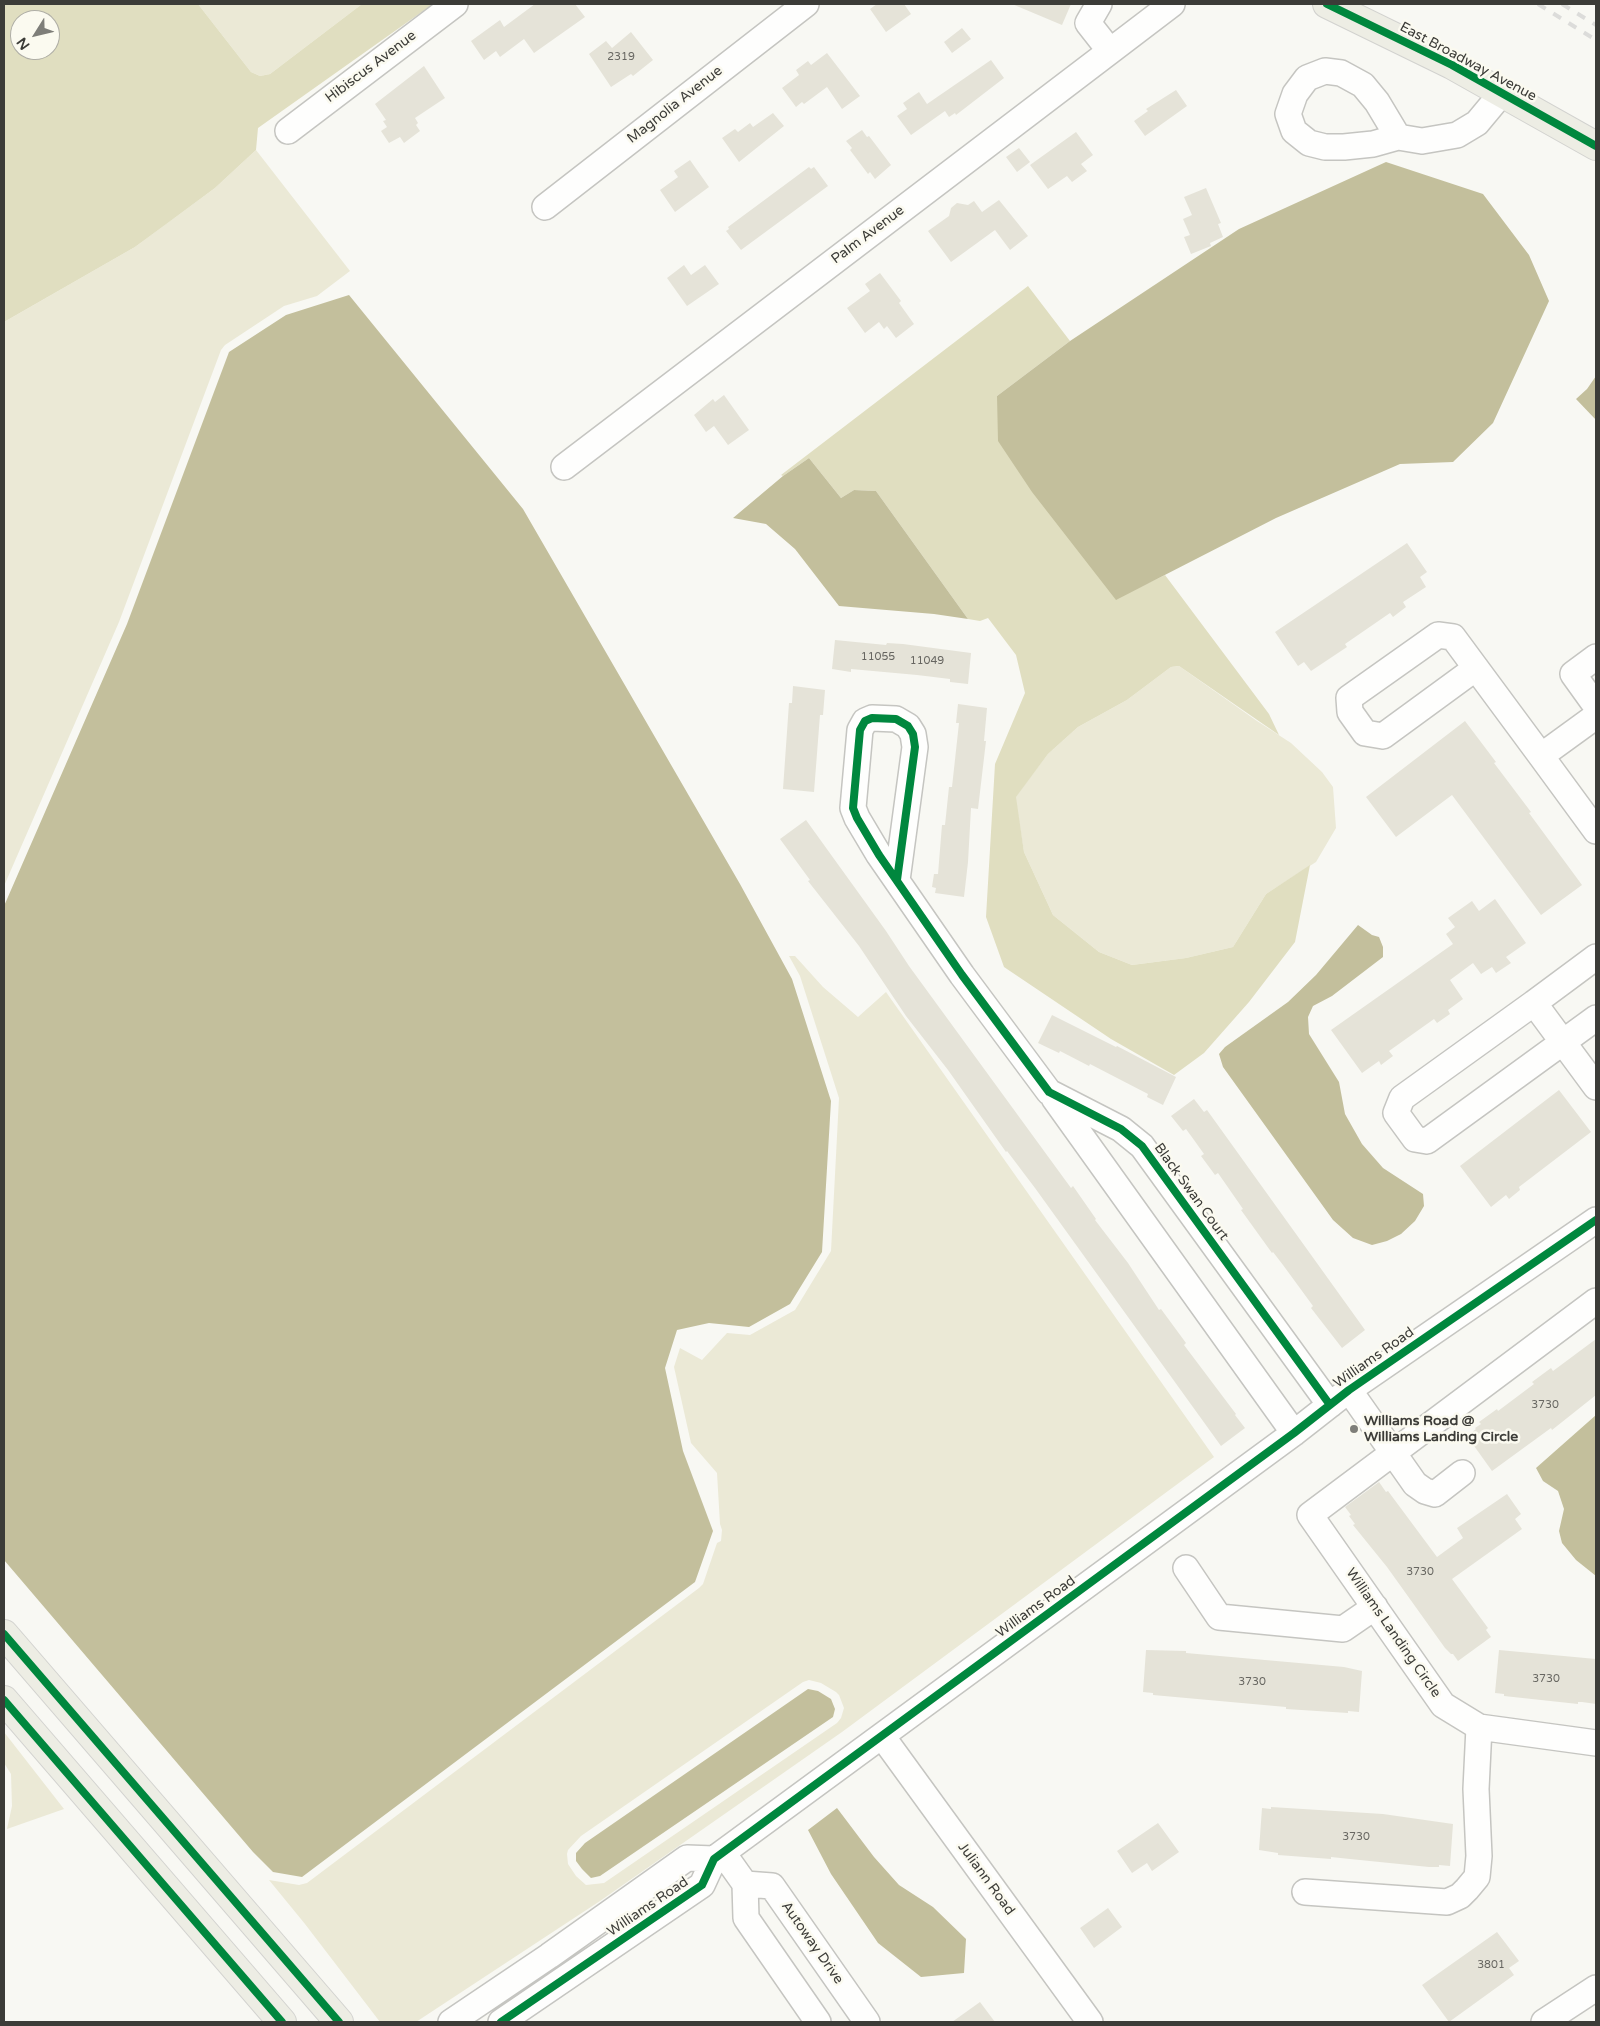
<!DOCTYPE html>
<style>
body{margin:0}
#map{position:relative;width:1600px;height:2026px;overflow:hidden;background:#f8f8f3;font-family:"Varela Round",sans-serif}
canvas{display:block}
.frame{position:absolute;inset:0;border:5px solid #3c3c38;pointer-events:none}
.north{position:absolute;left:10px;top:10px;width:50px;height:50px;box-sizing:border-box;background:#fbfaf0;border:1px solid #afaea6;border-radius:50%;rotate:234deg;font-size:14px;font-weight:700;line-height:20px;text-align:center;color:#3c3c38}
.north::after{content:'';display:block;margin:auto;width:18px;height:22px;background:#7e7e79;clip-path:polygon(50% 0,100% 100%,50% 72%,0 100%)}
</style>
<div id="map">
<canvas width="1600" height="2026"></canvas>
<div class="frame"></div>
<div class="north">N</div>
</div>
<script>
const ctx = document.querySelector('canvas').getContext('2d');
ctx.lineJoin = 'round';
function paint(path, color) { ctx.fillStyle = color; ctx.fill(path, 'evenodd'); }
const poly = rows => new Path2D(rows.map(r => 'M' + r).join(''));
function stroke(path, color, width, dash) { ctx.strokeStyle = color; ctx.lineWidth = width; ctx.lineCap = dash ? 'butt' : 'round'; ctx.setLineDash(dash || []); ctx.stroke(path); }
function drawText(font, color, halo, rows, align = 'center') {
  ctx.font = font + ' "Varela Round",sans-serif'; ctx.lineWidth = 5; ctx.setLineDash([]); ctx.textBaseline = 'middle'; ctx.strokeStyle = halo; ctx.fillStyle = color; for (const [text, x, y, turn = 0] of rows) {
    ctx.save(); ctx.translate(x, y); ctx.rotate((+turn || 0) * Math.PI / 180); ctx.textAlign = isNaN(turn) ? turn : align; if (halo) ctx.strokeText(text, 0, 0); ctx.fillText(text, 0, 0); ctx.restore();
  }
}
paint(poly([
 [198,4,362,4,270,74,260,76,251,72],
 [256,150,350,271,317,296,284,306,225,345,221,350,119,622,4,886,4,322,135,247,215,188],
 [1179,666,1257,721,1291,743,1322,772,1333,787,1336,828,1316,862,1266,894,1233,947,1186,958,1132,965,1099,952,1053,915,1024,852,1015,797,1048,754,1078,727,1127,700,1171,667],
 [789,956,795,956,823,987,858,1017,886,992,1214,1457,842,1732,600,1901,416,2022,380,2022,305,1924,269,1880,299,1885,307,1883,699,1588,703,1584,717,1543,721,1541,722,1530,720,1524,717,1473,691,1443,674,1367,680,1348,702,1360,727,1333,750,1335,795,1310,831,1251,839,1098,800,976],
 [809,1680,821,1683,836,1692,839,1695,844,1708,841,1718,837,1723,604,1883,586,1885,576,1876,568,1864,567,1854,568,1850,581,1836,803,1682],
 [4,1732,64,1809,7,1829,12,1806,11,1774,4,1763]
]), '#ebe9d6');
paint(poly([
 [4,4,198,4,251,72,260,76,270,74,362,4,433,4,258,128,256,150,215,188,165,225,135,247,4,322],
 [20,20,50,20,50,50,20,50],
 [1028,286,1070,341,997,396,1116,599,1165,575,1269,714,1279,735,1179,666,1171,667,1127,700,1078,727,1048,754,1016,797,1024,852,1053,915,1099,952,1132,965,1186,958,1233,947,1266,894,1310,865,1295,942,1249,1002,1204,1053,1174,1075,1111,1039,1004,967,986,917,995,764,1025,693,1016,655,988,618,980,621,968,619,876,491,854,490,841,498,809,458,783,476,781,475]
]), '#e0dec0');
paint(poly([
 [1386,162,1483,194,1529,255,1549,301,1493,423,1453,462,1400,464,1276,518,1116,600,1032,492,998,441,997,396,1070,341,1239,229],
 [349,295,523,509,740,884,792,979,831,1101,822,1252,790,1304,749,1327,709,1323,677,1330,665,1368,683,1451,713,1531,695,1582,302,1877,273,1872,253,1852,4,1560,4,906,127,624,229,352,286,315],
 [1596,376,1596,420,1576,399,1587,389],
 [809,458,841,498,854,490,876,491,968,619,934,614,839,606,795,549,766,524,733,518,783,476],
 [1358,925,1372,935,1379,937,1383,947,1383,957,1332,996,1313,1006,1308,1017,1309,1034,1339,1082,1345,1114,1362,1144,1383,1168,1423,1194,1424,1206,1415,1221,1401,1234,1387,1241,1372,1245,1353,1238,1333,1220,1223,1067,1219,1054,1225,1047,1288,1002,1316,975],
 [1596,1415,1596,1576,1576,1560,1562,1543,1559,1531,1564,1509,1558,1491,1543,1481,1536,1468],
 [808,1689,818,1691,831,1699,835,1709,833,1717,600,1876,591,1878,582,1869,576,1861,576,1853,585,1843],
 [837,1808,874,1857,899,1885,933,1907,966,1939,964,1973,921,1977,878,1943,831,1874,808,1830]
]), '#c3bf9c');
paint(poly([
 [535,4,575,4,585,17,534,53,524,39,500,57,496,51,484,60,471,41,500,20,504,27],
 [877,4,904,4,911,14,886,32,870,9],
 [1012,4,1071,4,1062,25],
 [962,28,971,39,952,53,944,42],
 [631,32,653,60,633,76,631,74,611,87,589,54,606,41,612,48],
 [827,53,860,96,842,109,827,87,804,104,802,102,796,107,782,88,799,75,796,70,808,61,811,65],
 [991,60,1004,78,956,115,955,113,949,117,945,111,911,135,897,116,907,109,903,103,919,92,927,104],
 [424,66,445,98,415,118,418,123,416,125,420,131,404,143,400,137,389,143,381,131,387,127,383,121,386,120,375,104],
 [1176,90,1187,106,1145,136,1134,121,1148,111,1146,109],
 [773,113,784,126,739,162,722,138,735,129,738,132,750,123,753,127],
 [862,130,867,137,869,136,891,165,875,179,870,172,868,174,850,150,852,148,846,141],
 [1076,132,1093,155,1081,164,1087,171,1072,182,1067,176,1048,189,1030,165],
 [1019,148,1030,162,1017,172,1006,157],
 [690,160,709,187,675,212,660,190,678,177,674,171],
 [809,167,811,169,814,167,828,186,741,250,726,231,729,229,728,227],
 [1206,188,1221,223,1218,224,1223,237,1210,243,1211,246,1191,254,1184,237,1190,235,1183,219,1192,215,1184,197],
 [999,200,1028,236,1010,250,995,230,951,262,928,231,949,216,951,208,957,203,968,205,974,201,982,212],
 [684,265,691,275,705,265,719,284,687,306,667,278],
 [880,273,901,301,899,303,914,324,896,338,887,326,884,329,879,322,865,333,847,308,870,291,865,284],
 [724,395,749,430,728,445,714,426,706,432,694,415,713,399,715,402],
 [1407,543,1427,572,1420,577,1426,587,1403,602,1406,607,1393,617,1390,613,1345,644,1347,647,1311,671,1304,662,1298,666,1275,632],
 [835,640,886,645,887,643,903,644,971,653,968,684,950,682,950,679,917,675,851,669,851,672,832,669],
 [793,686,825,690,823,715,820,715,814,792,783,789,789,703,792,703],
 [958,704,987,708,984,741,986,741,978,809,971,808,968,862,964,897,935,893,936,888,932,887,934,874,938,874,942,825,945,825,949,787,952,787,959,723,956,723],
 [1465,721,1496,762,1494,763,1531,812,1529,813,1582,885,1541,915,1452,795,1396,837,1366,797],
 [806,820,886,931,909,966,1071,1188,1073,1186,1096,1219,1095,1220,1128,1263,1159,1310,1161,1309,1186,1343,1184,1345,1236,1414,1235,1415,1245,1428,1221,1446,1035,1188,1007,1151,1006,1152,948,1070,906,1016,859,946,808,881,810,880,780,839],
 [1495,899,1526,943,1506,957,1511,963,1496,973,1492,967,1481,974,1473,963,1450,980,1463,999,1448,1010,1450,1014,1437,1023,1434,1019,1389,1051,1393,1056,1381,1065,1379,1061,1362,1073,1331,1030,1453,944,1446,934,1455,927,1448,918,1472,901,1479,911],
 [1052,1015,1116,1047,1117,1046,1176,1077,1163,1105,1147,1097,1148,1094,1090,1064,1089,1066,1060,1051,1059,1053,1038,1043],
 [1559,1090,1591,1132,1519,1187,1520,1190,1509,1199,1506,1195,1491,1207,1460,1166],
 [1194,1099,1204,1112,1207,1110,1365,1330,1342,1348,1311,1308,1313,1306,1283,1265,1273,1252,1272,1253,1241,1210,1243,1209,1218,1173,1215,1175,1201,1156,1204,1154,1194,1140,1186,1129,1183,1131,1171,1116],
 [1596,1339,1596,1395,1552,1430,1551,1428,1492,1471,1467,1436,1476,1429,1475,1428,1481,1424,1479,1422,1497,1409,1498,1411,1534,1384,1532,1382,1551,1368,1553,1371],
 [1379,1482,1386,1492,1388,1491,1437,1557,1463,1538,1457,1528,1507,1494,1521,1514,1515,1519,1522,1529,1452,1579,1488,1628,1486,1630,1491,1637,1458,1661,1453,1654,1451,1654,1445,1648,1387,1567,1353,1525,1355,1524,1349,1516,1351,1515,1345,1507],
 [1146,1650,1186,1651,1186,1653,1344,1667,1362,1671,1359,1712,1348,1711,1348,1713,1286,1709,1286,1707,1153,1695,1153,1693,1143,1692],
 [1499,1650,1596,1659,1596,1704,1582,1702,1578,1702,1578,1704,1504,1696,1504,1694,1495,1693],
 [1271,1807,1383,1814,1453,1824,1450,1866,1439,1865,1439,1867,1429,1867,1350,1859,1331,1857,1331,1859,1278,1855,1278,1853,1259,1850,1262,1808,1271,1809],
 [1158,1823,1179,1852,1152,1871,1147,1863,1132,1873,1117,1851],
 [1108,1908,1122,1927,1094,1948,1080,1928],
 [1497,1932,1519,1961,1509,1968,1514,1975,1449,2022,1422,1985],
 [980,2002,995,2022,952,2022]
]), '#e5e3d8');
const minor = poly([
 [1099,4,1088,23,1110,51],
 [288,131,455,4],
 [1398,137,1373,144,1344,147,1325,147,1309,143,1294,131,1288,114,1295,94,1307,78,1325,71,1341,73,1363,85,1377,102,1398,137,1422,141,1457,135,1477,123,1502,93],
 [545,207,806,4],
 [564,467,1172,4],
 [1596,657,1573,674,1596,706],
 [1476,668,1383,736,1365,733,1350,712,1349,698,1438,635,1453,637,1541,756,1596,831],
 [1541,756,1596,716],
 [897,880,915,747,913,734,908,726,896,719,872,718,865,721,860,730,853,808,857,818,879,855,962,975,1049,1092,1121,1129,1142,1146,1330,1405],
 [1596,957,1534,1003,1596,1087],
 [1534,1003,1402,1098,1396,1113,1415,1139,1427,1141,1596,1018],
 [1054,1098,1294,1433],
 [1596,1301,1310,1515,1443,1705,1479,1727,1596,1743],
 [1349,1390,1415,1484,1425,1491,1435,1494,1462,1473],
 [1186,1568,1219,1617,1343,1629,1375,1607],
 [882,1736,1090,2022],
 [723,1853,745,1884,746,1918,818,2022],
 [745,1884,772,1886,867,2022],
 [1305,1892,1447,1902,1460,1896,1467,1889,1477,1877,1479,1856,1476,1789,1479,1727],
 [451,2022,549,1956,687,1858,714,1859],
 [501,2022,702,1885,714,1859,1294,1433,1349,1390,1596,1220],
 [1544,2022,1596,1988]
]);
const major = poly([
 [1327,4,1452,65,1596,146],
 [4,1634,339,2022],
 [4,1700,282,2022]
]);
stroke(minor, '#c5c5c1', 28);
stroke(major, '#d2d2cf', 30);
stroke(minor, '#fefefd', 25);
stroke(major, '#edede4', 28);
stroke(poly([
 [1538,4,1596,40],
 [1562,4,1596,25]
]), '#dcdcda', 4, [9, 9]);
stroke(poly([
 [1327,4,1452,65,1596,146],
 [897,880,915,747,913,734,908,726,896,719,872,718,865,721,860,730,853,808,857,818,879,855,962,975,1049,1092,1121,1129,1142,1146,1330,1405],
 [4,1634,339,2022],
 [4,1700,282,2022],
 [501,2022,702,1885,714,1859,1294,1433,1349,1390,1596,1220]
]), '#00873e', 8);
for (const [x, y, r, color] of [
 [1354,1429,5,"#7e7e79"]
]) { const dot = new Path2D(); dot.arc(x, y, r, 0, 2 * Math.PI); ctx.fillStyle = color; ctx.fill(dot); stroke(dot, '#fbfaf0', 2); }
drawText('11px', '#676661', null, [
 ["2319",621,57],
 ["11055",878,657],
 ["11049",927,661],
 ["3730",1545,1405],
 ["3730",1420,1572],
 ["3730",1546,1679],
 ["3730",1252,1682],
 ["3730",1356,1837],
 ["3801",1491,1965]
]);
drawText('14px', '#3c3c38', '#fbfaf0', [
 ["East Broadway Avenue",1468,62,28],
 ["Hibiscus Avenue",371,67,-37],
 ["Magnolia Avenue",675,105,-38],
 ["Palm Avenue",868,235,-37],
 ["Black Swan Court",1191,1192,54],
 ["Williams Road",1374,1358,-35],
 ["Williams Road",1036,1607,-36],
 ["Williams Landing Circle",1393,1633,55],
 ["Juliann Road",986,1879,54],
 ["Williams Road",648,1907,-34],
 ["Autoway Drive",812,1943,55]
]);
drawText('bold 14px', '#3c3c38', '#fbfaf0', [
 ["Williams Road @",1364,1421],
 ["Williams Landing Circle",1364,1437]
], 'left');
</script>
